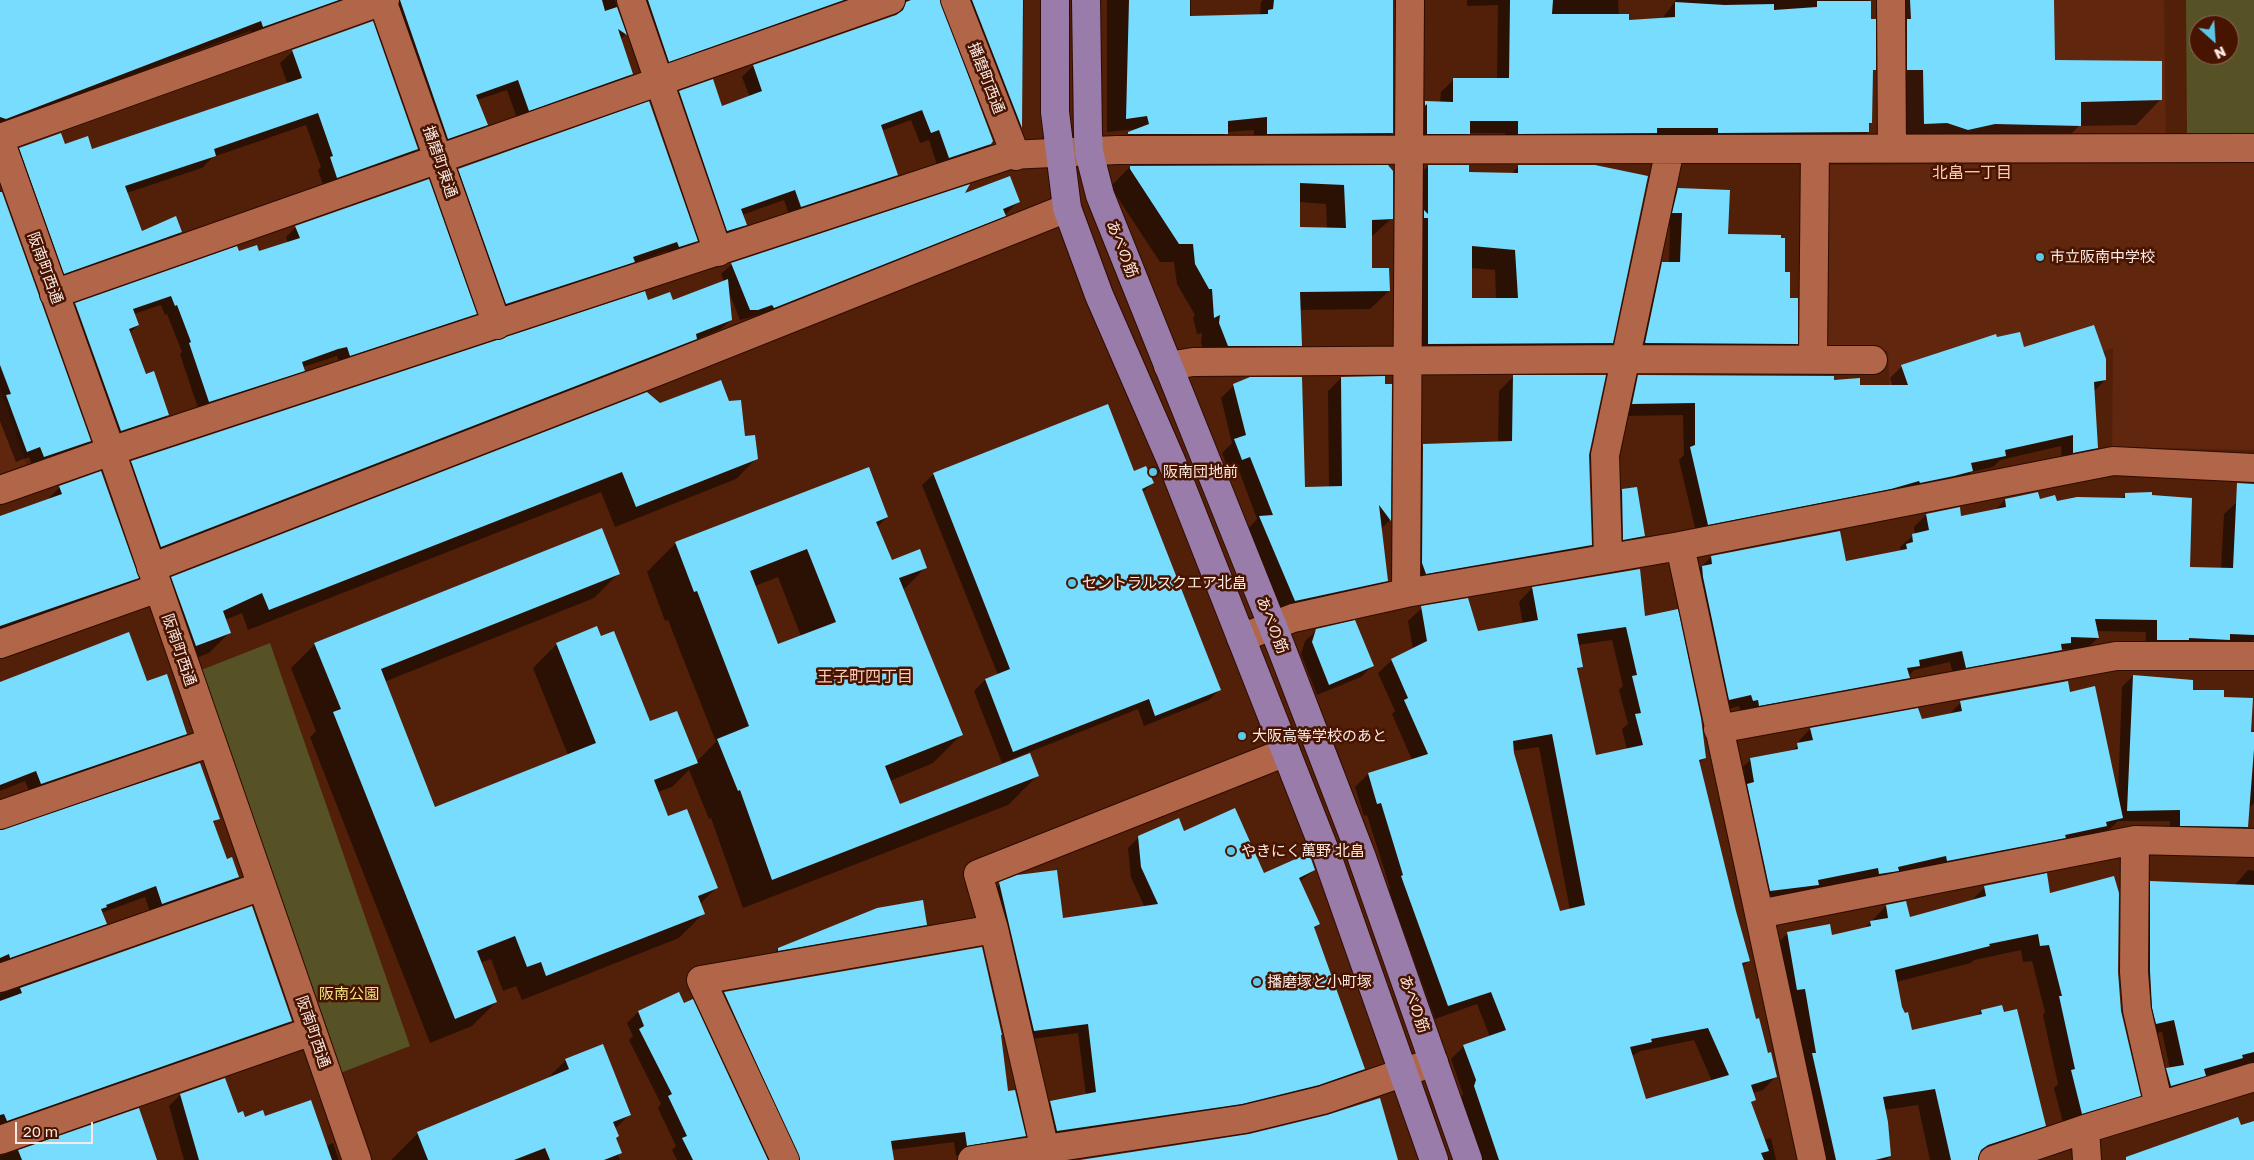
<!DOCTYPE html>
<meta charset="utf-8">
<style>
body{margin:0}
#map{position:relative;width:2254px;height:1160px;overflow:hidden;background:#521f09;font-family:"Golos Text",sans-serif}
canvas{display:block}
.north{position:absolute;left:2189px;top:15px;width:50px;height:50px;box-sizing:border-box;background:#471400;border:1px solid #8f695a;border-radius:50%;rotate:154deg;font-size:14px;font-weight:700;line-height:20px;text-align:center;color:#fae8e2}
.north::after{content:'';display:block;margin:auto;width:18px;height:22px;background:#5dc7e8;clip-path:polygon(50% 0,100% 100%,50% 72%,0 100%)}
.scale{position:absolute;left:15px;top:1122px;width:78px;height:22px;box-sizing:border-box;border:2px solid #fae8e2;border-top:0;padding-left:6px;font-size:15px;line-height:18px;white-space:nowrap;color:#fae8e2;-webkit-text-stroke:4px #471400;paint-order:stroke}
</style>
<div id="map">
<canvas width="2254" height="1160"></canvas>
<div class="north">N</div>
<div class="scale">20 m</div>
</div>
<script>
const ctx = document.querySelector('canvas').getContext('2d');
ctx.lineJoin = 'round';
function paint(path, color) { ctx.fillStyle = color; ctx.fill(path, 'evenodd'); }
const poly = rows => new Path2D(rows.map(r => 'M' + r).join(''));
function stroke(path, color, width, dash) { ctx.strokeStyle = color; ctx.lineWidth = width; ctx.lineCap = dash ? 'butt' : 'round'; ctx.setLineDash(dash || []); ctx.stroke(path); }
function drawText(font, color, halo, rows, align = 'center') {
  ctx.font = font + ' "Golos Text","Noto Sans JP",sans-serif'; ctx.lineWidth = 5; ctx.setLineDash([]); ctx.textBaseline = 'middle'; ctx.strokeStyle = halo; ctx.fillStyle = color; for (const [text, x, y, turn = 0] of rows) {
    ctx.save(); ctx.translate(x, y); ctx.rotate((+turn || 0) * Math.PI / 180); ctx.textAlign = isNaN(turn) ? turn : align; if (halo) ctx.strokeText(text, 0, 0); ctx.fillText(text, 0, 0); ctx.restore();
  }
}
paint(poly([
 [1900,0,2164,0,2166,138,1908,136,1900,128],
 [2254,163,2254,450,2112,447,2113,348,1891,423,1888,351,1827,349,1827,165],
 [0,387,27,466,0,475]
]), '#60260e');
paint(poly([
 [2186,0,2254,0,2254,136,2187,135],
 [2199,25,2229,25,2229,55,2199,55],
 [270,643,410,1046,335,1075,196,672]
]), '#575126');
paint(poly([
 [0,0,353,0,252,37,250,31,142,71,0,128],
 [385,0,615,0,625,35,620,40,631,74,620,85,518,121,507,90,477,100,486,125,475,136,437,149],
 [631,0,861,0,658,71],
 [891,0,938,0,990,144,979,155,938,168,929,140,920,143,911,120,881,131,896,175,886,186,790,217,784,200,742,215,745,225,734,235,717,241,669,103,680,92,722,108,750,97,742,77,753,66,895,16,895,5],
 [955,0,1024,0,1021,128,1011,137],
 [1107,0,1191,0,1191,17,1260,16,1261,2,1263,0,1392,0,1392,133,1379,146,1254,147,1254,130,1227,132,1213,147,1115,147,1129,133,1138,129,1107,132],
 [1467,0,1618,0,1619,16,1628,21,1662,19,1676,0,1869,0,1875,69,1871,73,1871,123,1868,125,1868,132,1855,145,1505,146,1505,133,1468,133,1455,146,1415,146,1412,116,1425,103,1440,103,1441,92,1454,79,1497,79,1498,5,1467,6],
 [1886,0,2053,0,2053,61,2161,99,2136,125,2079,126,2055,150,1900,149],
 [293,51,417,149,404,162,325,190,318,170,321,167,306,125,213,157,202,168,127,193,141,232,181,232,168,244,52,285,8,161,20,149,65,146,91,151,288,85,280,63],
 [1388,166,1392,218,1371,237,1371,269,1389,291,1370,309,1299,310,1300,345,1281,364,1209,364,1201,343,1202,333,1197,334,1193,318,1195,315,1177,284,1174,262,1160,262,1112,189,1111,186,1130,167],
 [1299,202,1326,204,1327,229,1299,228],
 [1428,166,1468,173,1511,174,1519,166,1612,343,1590,364,1408,365,1407,187],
 [1471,268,1495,270,1496,299,1470,299],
 [459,170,696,241,686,251,669,257,667,251,631,264,623,272,496,314,449,180],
 [0,190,90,441,79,452,33,467,29,457,16,462,0,421],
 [1678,190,1727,236,1784,273,1796,344,1784,356,1633,355,1650,276,1662,263,1669,263,1670,225,1661,225,1666,202],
 [962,195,1018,202,994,226,763,318,762,314,740,320,729,292,731,320,721,329,695,340,686,348,151,556,122,472,132,462,648,302,673,301,724,282,721,274,732,264],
 [296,227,475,314,465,323,340,365,337,356,303,367,304,370,294,380,199,411,180,354,182,352,167,314,165,315,161,305,134,314,138,325,130,333,145,375,168,415,158,425,111,440,66,314,76,304,238,252,258,253,288,243,286,237],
 [1996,338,2105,380,2094,391,2097,447,2085,459,2062,464,2061,446,2000,460,1993,467,1971,472,1960,483,1697,536,1679,460,1684,455,1683,415,1621,416,1627,388,1639,376,1833,381,1859,387,1893,387,1890,378,1902,366],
 [1513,377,1588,455,1591,545,1576,559,1412,587,1409,460,1423,446,1498,443,1499,391],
 [1341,378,1391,385,1390,520,1381,529,1386,581,1374,593,1283,614,1247,530,1257,519,1238,468,1229,472,1222,453,1232,443,1221,398,1234,385,1304,488,1329,487,1328,391],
 [728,403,744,438,757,458,736,479,615,527,601,492,248,630,242,613,225,620,230,632,209,653,175,666,151,599,172,578,660,405],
 [1134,472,1152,483,1142,493,1220,689,1209,700,1144,726,1138,709,1002,763,974,691,985,680,998,675,922,485,934,474],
 [60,487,137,578,126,589,0,633,0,517,50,500,49,498],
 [1622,491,1644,536,1633,547,1612,550,1611,502],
 [2126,494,2189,568,2221,569,2224,514,2237,502,2254,503,2254,639,2246,647,2145,652,2146,632,2096,631,2098,638,2085,650,2062,649,2057,654,1954,679,1950,662,1914,670,1896,690,1741,712,1739,706,1717,712,1699,569,1711,557,1845,562,1901,551,1900,547,1915,534,1914,527,1926,515,1960,518,1994,511,2005,500,2056,503,2120,500],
 [887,517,877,527,891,562,925,568,903,590,962,734,933,763,890,781,899,806,1037,776,1008,805,743,908,711,818,709,819,689,770,672,787,658,792,668,818,717,887,700,904,703,914,679,938,522,1000,516,986,503,991,491,959,480,963,496,1002,472,1026,430,1043,310,737,316,731,291,668,315,644,618,574,594,598,384,682,435,808,568,755,533,668,557,644,696,762,716,742,668,620,665,621,647,572,676,543],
 [778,577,801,636,778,645,755,586],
 [1532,588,1644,618,1705,757,1699,763,1735,911,1749,960,1742,967,1755,1020,1776,1076,1763,1090,1752,1093,1754,1099,1751,1103,1764,1140,1771,1138,1776,1160,1481,1160,1461,1100,1463,1094,1451,1059,1464,1046,1490,1037,1477,1004,1435,1019,1389,890,1390,888,1367,815,1364,816,1355,787,1368,774,1412,760,1392,714,1395,711,1378,673,1392,660,1413,649,1408,621,1422,608,1477,632,1523,624,1519,602],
 [1612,640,1623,686,1619,690,1628,724,1622,729,1627,750,1595,756,1576,671,1582,666,1577,645],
 [1539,747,1570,910,1559,913,1512,751],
 [1694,1040,1712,1081,1645,1101,1632,1056,1641,1051],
 [1317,630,1372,666,1361,677,1317,695,1301,654,1305,641],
 [2133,676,2223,698,2250,733,2254,733,2254,803,2248,809,2247,827,2236,838,2170,836,2170,821,2118,821,2110,829,2099,832,2094,837,1868,885,1866,879,1813,889,1806,897,1759,902,1739,771,1750,760,1790,752,1800,744,1799,741,1810,729,1921,721,1949,715,1961,702,2069,693,2118,794,2122,687],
 [0,682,146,682,185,734,175,745,30,794,25,781,0,791],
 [218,818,213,824,226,860,238,877,227,888,151,915,145,897,101,913,106,924,94,935,0,968,0,832],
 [1183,833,1263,874,1314,870,1299,882,1319,924,1314,929,1364,1069,1354,1079,1231,1113,1047,1141,1040,1112,1050,1102,1086,1095,1078,1033,1024,1040,990,894,1000,884,1062,919,1145,908,1131,877,1128,848,1138,838],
 [2248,870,2254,871,2254,1063,2202,1077,2192,1088,2158,1098,2155,1082,2170,1069,2162,1032,2144,1036,2139,895,2151,882,2235,885],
 [1985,887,2049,895,2117,972,2120,1012,2139,1095,2122,1112,2065,1130,2054,1088,2058,1084,2043,1015,2045,1012,2032,961,2023,962,2021,950,1974,960,1971,963,1896,982,1901,1007,1911,1031,1977,1016,1981,1011,2045,1125,2028,1142,1977,1160,1930,1160,1918,1105,1884,1110,1891,1156,1886,1160,1815,1160,1770,951,1787,934,1831,936,1864,929,1886,906,1909,919,1970,902],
 [252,908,291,1021,280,1032,0,1130,0,994],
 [926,924,915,935,767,960,778,949],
 [981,948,1000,1036,1007,1093,1024,1136,1014,1146,956,1156,954,1142,891,1150,893,1160,787,1160,714,1004,724,993],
 [678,994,766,1160,677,1160,672,1150,676,1146,658,1108,661,1104,629,1040,633,1036,627,1023,638,1012],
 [566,1060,630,1114,615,1129,615,1138,620,1153,618,1155,620,1160,391,1160,418,1133,545,1081],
 [180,1095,244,1119,264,1117,326,1146,333,1143,339,1160,184,1160,169,1106],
 [138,1110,155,1160,0,1160,0,1156]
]), '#0007');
paint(poly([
 [0,0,339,0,263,27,261,21,6,119,0,117],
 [400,0,602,0,605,11,617,7,627,35,618,29,633,74,529,111,518,80,476,95,488,125,448,139],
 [648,0,844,0,669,62],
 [911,0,940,0,993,141,991,144,949,158,939,130,931,133,922,110,881,125,898,175,801,207,795,190,741,209,747,225,727,231,679,91,713,79,722,106,762,91,753,65,896,15,903,10,906,2],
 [972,0,1023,0,1022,128],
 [1129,0,1190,0,1190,16,1268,14,1268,10,1273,9,1274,0,1393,0,1393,133,1267,134,1267,117,1228,121,1228,134,1128,134,1128,132,1149,124,1147,116,1126,119],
 [1510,0,1553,0,1552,14,1629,14,1629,20,1675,17,1675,2,1725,5,1774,4,1774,10,1817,7,1817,1,1871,1,1871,19,1876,19,1876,70,1873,70,1872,123,1869,123,1869,132,1718,133,1718,128,1657,128,1657,133,1518,134,1518,121,1470,121,1470,134,1427,134,1427,104,1425,106,1425,101,1453,102,1453,78,1509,78],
 [1910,0,2054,0,2055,60,2162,61,2162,100,2081,102,2081,126,1995,124,1968,130,1947,123,1924,124,1923,70,1907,70,1907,19,1911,19],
 [373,21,418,149,337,178,330,157,333,156,318,113,214,149,216,156,125,186,142,231,176,216,182,232,64,274,19,148,61,133,65,144,88,136,92,149,302,78,292,50],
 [649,101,698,241,679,247,677,242,633,257,635,262,506,304,458,169],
 [1388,165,1393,171,1393,219,1372,220,1372,268,1389,268,1390,291,1300,292,1302,346,1228,346,1219,323,1220,315,1214,318,1212,289,1209,289,1195,264,1193,244,1179,244,1130,169,1130,166],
 [1300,183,1344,185,1346,228,1300,227],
 [1428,165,1469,165,1469,172,1518,173,1518,165,1595,165,1648,176,1613,343,1428,344,1428,218,1424,218,1424,210,1428,214],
 [1472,246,1515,250,1518,298,1472,298],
 [1010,176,1020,202,1003,209,1006,216,774,308,772,305,758,310,750,310,731,263,970,184,965,193],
 [429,179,477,314,350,356,347,347,338,349,302,362,305,371,209,402,189,343,191,342,177,305,175,306,171,296,133,309,139,325,129,329,146,374,154,371,169,415,121,431,75,303,237,246,239,251,257,245,259,251,300,238,295,226],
 [1678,188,1730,190,1728,234,1781,235,1781,238,1785,238,1785,272,1790,272,1790,298,1798,298,1798,344,1645,343,1662,262,1680,262,1682,213,1672,213],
 [0,192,2,192,91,441,44,457,40,447,27,452,6,395,11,394,0,365],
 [728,279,732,320,696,334,697,339,161,547,131,461,645,291,648,300,670,292,673,300],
 [2094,325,2106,359,2106,380,2094,382,2098,448,2073,453,2073,435,2005,450,2006,456,1971,463,1973,471,1954,476,1920,483,1919,481,1891,489,1708,525,1690,447,1695,445,1695,403,1632,404,1638,375,1834,376,1834,380,1860,378,1860,385,1908,385,1901,365,1996,334,1997,337,2020,332,2024,347],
 [1513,375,1606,375,1589,455,1592,545,1426,574,1422,563,1423,444,1512,441],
 [1385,376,1385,384,1392,384,1391,521,1379,505,1388,581,1295,601,1259,516,1273,515,1250,457,1242,460,1234,439,1246,435,1233,384,1250,377,1302,377,1305,487,1342,486,1341,377],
 [721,380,729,401,741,400,745,436,755,435,758,459,636,507,622,472,269,610,262,593,223,611,231,633,196,646,171,577,647,392,660,403],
 [1108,404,1134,471,1146,466,1154,483,1142,489,1221,690,1155,716,1149,699,1013,752,985,679,1010,669,933,473],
 [869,467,888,517,876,522,892,560,920,549,927,568,899,578,963,735,885,766,900,804,1030,753,1039,776,772,880,740,790,738,791,717,739,749,726,697,591,694,592,675,542],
 [807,549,836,622,778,644,750,571],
 [101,471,139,578,0,626,0,516,62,494,59,486],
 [2237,483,2254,484,2254,635,2230,634,2230,640,2189,638,2189,640,2157,640,2157,620,2095,619,2099,638,2071,637,2071,643,2061,644,2062,650,1966,668,1962,651,1919,660,1920,666,1907,668,1910,678,1759,706,1758,700,1753,701,1751,695,1729,700,1703,577,1702,566,1712,564,1711,556,1840,531,1846,561,1907,549,1906,544,1913,542,1912,534,1929,530,1926,514,1960,507,1961,516,2006,507,2005,499,2038,492,2040,499,2055,495,2057,501,2077,497,2125,498,2125,493,2152,492,2152,495,2192,498,2190,567,2233,568],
 [1637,487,1645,536,1623,540,1622,489],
 [602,528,620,574,381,669,435,807,596,743,556,643,597,626,601,636,614,631,650,721,677,711,698,763,654,780,668,816,687,809,718,888,698,896,705,914,546,976,541,962,527,967,515,936,477,951,497,1002,455,1019,333,712,341,709,314,643],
 [1640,569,1645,616,1678,609,1701,718,1706,758,1699,760,1736,911,1750,961,1742,963,1756,1019,1759,1018,1768,1053,1771,1052,1777,1077,1751,1085,1756,1100,1751,1102,1769,1151,1761,1153,1764,1160,1499,1160,1474,1086,1476,1080,1463,1045,1506,1030,1491,992,1448,1006,1401,876,1403,875,1381,803,1377,804,1368,773,1428,754,1404,700,1408,698,1391,659,1427,641,1421,606,1468,598,1478,631,1538,620,1532,587],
 [1626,627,1637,675,1632,676,1641,713,1635,714,1643,745,1596,755,1577,668,1583,667,1577,634],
 [1552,734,1585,905,1560,911,1514,753,1513,741],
 [1708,1028,1729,1075,1646,1099,1630,1047,1652,1042,1651,1039],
 [1355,620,1374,666,1329,685,1312,642,1316,629],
 [129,632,147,681,167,674,187,734,41,784,36,771,0,785,0,682],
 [2133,675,2193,680,2193,690,2224,690,2224,697,2253,698,2251,732,2254,732,2254,749,2248,827,2180,826,2180,810,2127,811],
 [2068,681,2070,692,2095,686,2123,818,2106,822,2107,826,2065,835,2066,838,1947,861,1946,856,1898,867,1899,871,1879,874,1878,868,1818,880,1819,885,1770,891,1747,784,1754,782,1750,758,1798,749,1797,743,1813,740,1810,728,1918,708,1922,719,1962,711,1960,701],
 [200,763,220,819,213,821,227,859,232,857,239,877,162,904,156,886,106,905,107,907,101,909,107,924,10,958,9,954,0,958,0,830],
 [1235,808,1264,873,1309,853,1315,870,1299,878,1320,924,1314,927,1365,1069,1319,1085,1242,1104,1057,1131,1050,1101,1096,1092,1088,1024,1034,1031,999,882,1017,875,1057,870,1063,918,1158,904,1141,867,1138,836,1179,818,1184,831],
 [2047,873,2050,893,2114,876,2119,893,2118,972,2121,1011,2141,1096,2082,1114,2071,1070,2075,1069,2059,996,2062,996,2049,945,2040,946,2038,934,1989,944,1990,946,1895,970,1902,1007,1905,1013,1908,1012,1912,1030,1982,1014,1981,1010,2002,1005,2004,1012,2017,1009,2046,1126,1988,1145,1981,1150,1978,1160,1951,1160,1935,1089,1883,1097,1888,1122,1891,1156,1875,1160,1836,1160,1812,1053,1816,1053,1805,989,1797,990,1787,932,1830,924,1832,935,1871,926,1870,921,1888,918,1886,905,1906,901,1910,917,1986,896,1984,886],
 [2150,881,2254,885,2254,1052,2242,1055,2243,1058,2204,1069,2206,1076,2171,1086,2166,1068,2184,1065,2174,1020,2156,1024,2152,1008,2150,971],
 [923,900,927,925,778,951,778,948,877,908],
 [252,906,292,1021,7,1121,4,1114,0,1115,0,1001,22,993,20,988],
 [982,947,1002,1035,1001,1035,1008,1091,1015,1090,1026,1136,967,1146,965,1132,891,1141,894,1160,800,1160,724,992],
 [679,992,684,1003,693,999,768,1160,693,1160,682,1138,687,1136,668,1096,672,1094,639,1029,644,1026,638,1011],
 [603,1044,631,1115,613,1122,619,1136,616,1138,622,1153,604,1160,550,1160,545,1148,514,1160,428,1160,417,1132,569,1069,565,1059],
 [225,1078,238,1113,243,1111,245,1117,263,1110,265,1116,311,1100,332,1160,199,1160,180,1094],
 [1380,1098,1398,1160,1080,1160,1249,1134,1327,1115],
 [139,1108,157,1160,22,1160,18,1150],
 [2238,1117,2241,1125,2254,1121,2254,1160,2126,1160,2126,1157]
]), '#77dcfd');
const minor = poly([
 [382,0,497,325],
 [631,0,718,252],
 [955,0,1016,156],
 [1891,0,1892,148],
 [0,138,385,0],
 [0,140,111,451,357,1160],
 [54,294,891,0],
 [1813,359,1815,149],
 [1168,366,1193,362,1627,359,1873,360],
 [0,490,111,451,1009,155,1117,150,2254,148],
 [1680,546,1812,1160],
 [1608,558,1605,455,1670,149],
 [151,568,661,370,1067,208],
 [1406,593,1410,0],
 [1241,638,1293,618,1406,593,1680,546,2113,461,2254,468],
 [0,644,158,588],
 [1718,729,2116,656,2254,656],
 [0,815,212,742],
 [2135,840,2134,972,2137,1010,2159,1106],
 [1759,914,2135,840,2254,843],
 [0,978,262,886],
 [2085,1129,2087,1160],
 [0,1140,312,1031],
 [1045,1150,994,929,978,874,1286,752],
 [785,1160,701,980,994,929],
 [972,1160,1245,1119,1323,1100,1434,1062],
 [1993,1160,2085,1129,2254,1077]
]);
const major = poly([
 [1055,0,1055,112,1067,208,1099,295,1173,465,1327,856,1434,1160],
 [1086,0,1088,134,1089,152,1100,195,1281,647,1361,855,1468,1160]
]);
stroke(minor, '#2f0c01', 30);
stroke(major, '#2f0c01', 30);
stroke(minor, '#b1664a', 28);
stroke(major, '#997ca9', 28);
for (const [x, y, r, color] of [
 [2040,257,5,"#5dc7e8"],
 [1153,472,5,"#5dc7e8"],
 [1072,583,5,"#5dc7e8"],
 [1242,736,5,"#5dc7e8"],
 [1231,851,5,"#5dc7e8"],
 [1257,982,5,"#5dc7e8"]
]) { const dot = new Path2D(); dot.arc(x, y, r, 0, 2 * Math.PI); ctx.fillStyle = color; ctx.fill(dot); stroke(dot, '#471400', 2); }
drawText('15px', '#fae8e2', '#471400', [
 ["播磨町西通",986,78,69],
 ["播磨町東通",440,162,71],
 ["あべの筋",1122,249,68],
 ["阪南町西通",45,268,70],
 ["あべの筋",1272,625,68],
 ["阪南町西通",179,650,71],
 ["あべの筋",1414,1004,70],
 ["阪南町西通",313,1032,71]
]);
drawText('15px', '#fae8e2', '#471400', [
 ["市立阪南中学校",2050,257],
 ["阪南団地前",1163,472],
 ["セントラルスクエア北畠",1082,583],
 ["大阪高等学校のあと",1252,736],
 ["やきにく萬野 北畠",1241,851],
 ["播磨塚と小町塚",1267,982]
], 'left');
drawText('15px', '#f3e581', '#471400', [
 ["阪南公園",349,994]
]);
drawText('16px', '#fecbb9', '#471400', [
 ["北畠一丁目",1972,173],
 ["王子町四丁目",865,677]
]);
</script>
